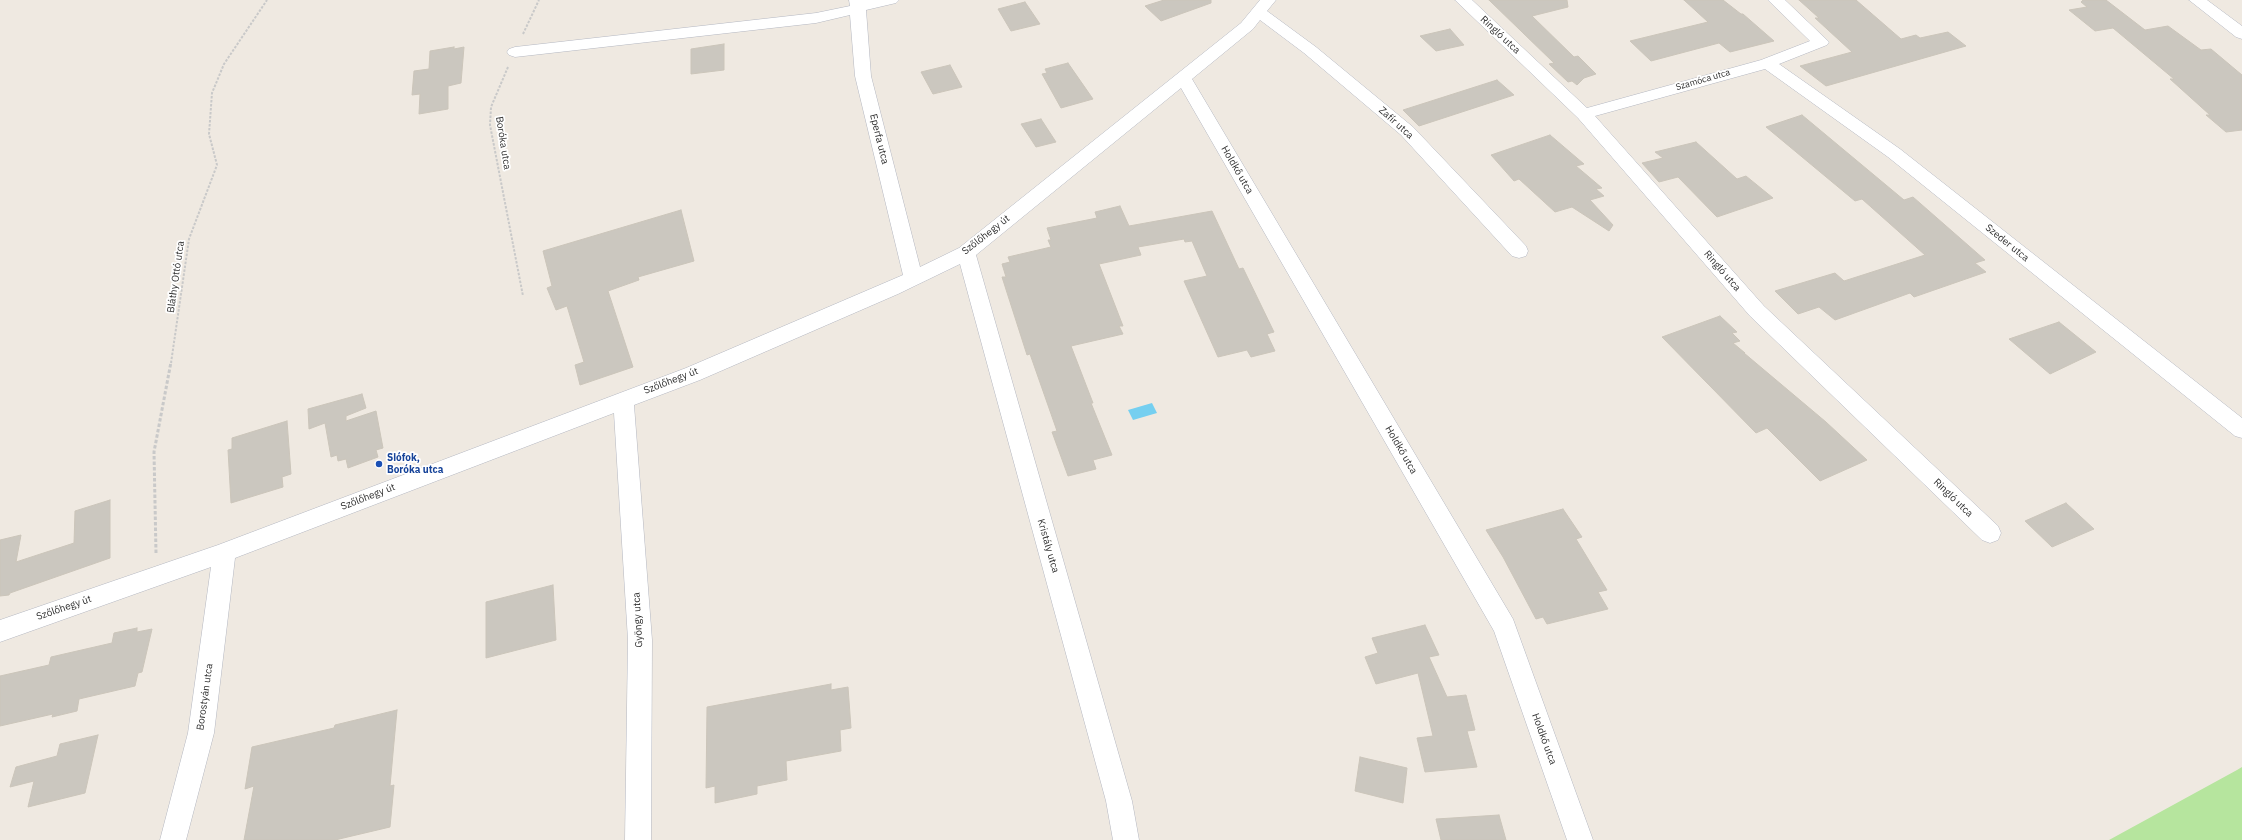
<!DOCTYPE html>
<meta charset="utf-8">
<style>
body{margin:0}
canvas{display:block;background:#efe9e1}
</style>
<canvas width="2242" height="840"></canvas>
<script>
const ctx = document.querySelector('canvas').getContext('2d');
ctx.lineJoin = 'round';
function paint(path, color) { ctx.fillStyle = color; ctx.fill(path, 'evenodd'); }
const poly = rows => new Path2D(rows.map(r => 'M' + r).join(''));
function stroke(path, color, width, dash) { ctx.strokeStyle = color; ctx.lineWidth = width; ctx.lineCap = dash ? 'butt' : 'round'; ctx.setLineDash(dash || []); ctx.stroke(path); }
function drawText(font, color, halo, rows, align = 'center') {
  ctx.font = font + ' "IBM Plex Sans",sans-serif'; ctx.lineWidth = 3.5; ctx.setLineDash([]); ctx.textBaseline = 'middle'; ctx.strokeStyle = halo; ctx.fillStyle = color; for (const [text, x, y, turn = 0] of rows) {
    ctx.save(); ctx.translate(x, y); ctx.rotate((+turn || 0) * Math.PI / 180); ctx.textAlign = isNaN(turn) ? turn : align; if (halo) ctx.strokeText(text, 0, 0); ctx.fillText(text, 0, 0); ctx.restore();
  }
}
paint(poly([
 [2242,767,2242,840,2109,840,2237,770]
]), '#b6e59e');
paint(poly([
 [1152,403,1157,413,1133,420,1128,410]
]), '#75cff0');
const building = poly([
 [1164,0,1211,0,1211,3,1161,21,1145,6,1164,0],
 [1489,0,1567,0,1568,7,1532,16,1574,57,1578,56,1596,74,1584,78,1577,85,1572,81,1568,82,1549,64,1554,63,1489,0],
 [1684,0,1723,0,1741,14,1743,14,1774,41,1730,52,1719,43,1651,61,1630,41,1708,22,1684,0],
 [1799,0,1856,0,1901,39,1916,35,1920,38,1948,32,1966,46,1826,86,1800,66,1852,52,1815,18,1819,18,1799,0],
 [2083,0,2106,0,2145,30,2168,26,2201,50,2211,49,2242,75,2242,130,2226,132,2206,115,2210,115,2170,79,2174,79,2113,28,2095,31,2069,10,2087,7,2081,2,2083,0],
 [1025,2,1040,24,1011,31,998,9,1025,2],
 [1450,29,1464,45,1436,51,1420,36,1450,29],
 [724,44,724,70,691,74,691,49,724,44],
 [454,47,454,49,464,47,461,83,448,86,448,109,419,114,420,94,412,95,414,71,429,69,430,51,454,47],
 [1068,63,1093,99,1061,108,1042,74,1047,73,1045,69,1068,63],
 [950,65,962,87,933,94,921,72,950,65],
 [1497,80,1514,95,1419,126,1403,110,1497,80],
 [1802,115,1904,200,1913,197,1985,260,1975,263,1986,272,1914,297,1910,293,1835,320,1819,307,1798,314,1775,291,1835,273,1844,281,1925,255,1862,199,1855,201,1766,127,1802,115],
 [1041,119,1056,142,1036,147,1021,124,1041,119],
 [1550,135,1584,164,1576,166,1602,188,1596,189,1604,196,1590,200,1613,225,1609,231,1572,207,1555,212,1519,179,1514,181,1491,155,1550,135],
 [1696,142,1737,179,1746,176,1773,198,1717,217,1678,177,1659,182,1642,163,1663,158,1655,152,1696,142],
 [1120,206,1129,226,1212,211,1239,269,1243,268,1274,332,1267,334,1275,351,1251,357,1247,350,1218,357,1184,281,1207,276,1192,241,1185,242,1184,239,1138,247,1141,255,1099,264,1123,326,1119,326,1123,334,1071,346,1093,403,1091,403,1112,455,1093,460,1096,469,1068,476,1052,432,1057,431,1030,354,1027,355,1002,277,1006,277,1002,264,1010,262,1008,257,1051,247,1048,240,1051,240,1047,228,1097,218,1095,212,1120,206],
 [681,210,694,261,638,277,639,280,608,291,633,367,580,385,575,365,584,362,567,306,556,310,547,288,552,286,543,251,681,210],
 [1720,316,1737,332,1732,333,1740,341,1733,343,1745,353,1744,353,1826,422,1867,460,1820,481,1767,428,1756,433,1662,337,1720,316],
 [2059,322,2096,352,2050,374,2009,339,2059,322],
 [362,394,366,408,346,416,346,421,376,411,383,448,376,450,378,457,348,468,346,459,338,461,337,455,331,457,325,423,309,429,308,409,362,394],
 [287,421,291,474,282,477,283,487,231,503,228,450,232,449,232,438,287,421],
 [110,500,110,558,10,593,9,595,0,596,0,540,21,535,16,562,74,543,75,511,110,500],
 [2066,503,2094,529,2052,547,2025,521,2066,503],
 [1563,509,1582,537,1576,539,1607,590,1598,592,1608,609,1547,624,1543,617,1536,619,1503,557,1486,530,1563,509],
 [553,585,556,640,486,658,486,602,553,585],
 [1425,625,1439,655,1429,657,1447,697,1466,695,1475,730,1467,731,1477,767,1425,772,1417,738,1433,736,1418,673,1376,684,1365,657,1378,653,1372,638,1425,625],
 [137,628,137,632,152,629,142,672,138,673,135,686,79,699,77,711,52,717,53,714,0,726,0,676,49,665,51,657,112,643,114,633,137,628],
 [831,684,831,690,848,687,851,728,840,730,841,751,786,761,787,780,757,786,757,794,715,803,715,786,706,788,707,707,831,684],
 [397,710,390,786,394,785,390,827,335,840,244,840,254,786,245,789,252,747,334,728,335,725,397,710],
 [98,735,85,793,28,807,34,781,10,787,16,767,57,756,60,744,98,735],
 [1360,757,1407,768,1403,803,1355,791,1360,757],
 [1499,815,1506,840,1441,840,1436,819,1499,815]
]);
paint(building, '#cbc7bf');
stroke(building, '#cbc5ba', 1);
const street = poly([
 [849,0,899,0,896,3,866,10,871,76,920,267,959,248,1241,23,1260,0,1276,0,1267,11,1316,47,1413,127,1526,246,1528,251,1526,256,1519,258,1512,256,1401,135,1304,53,1260,20,1253,29,1192,79,1513,619,1593,840,1567,840,1494,631,1181,88,976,255,1132,801,1139,840,1113,840,1106,801,960,264,898,294,700,380,634,405,652,640,651,840,625,840,628,640,614,413,235,558,214,733,186,840,160,840,188,733,211,567,0,642,0,620,218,545,686,368,903,275,855,76,850,15,816,23,515,57,509,55,507,52,509,49,515,47,816,13,850,6,849,0],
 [1455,0,1472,0,1587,108,1761,60,1810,41,1768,0,1785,0,1829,42,1827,45,1779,64,1900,149,2242,418,2242,438,2235,436,1888,157,1765,69,1595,116,1764,306,1998,526,2001,533,1998,540,1990,543,1982,540,1750,316,1578,118,1455,0],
 [2189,0,2207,0,2242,26,2242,39,2236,37,2189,0]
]);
stroke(street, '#b4b7c1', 1);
stroke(poly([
 [523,34,539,0],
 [508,67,491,107,490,125,523,296],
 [171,363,189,239,217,165,209,134,212,93,224,64,267,0]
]), '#c9c9c9', 2, [2.5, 1.5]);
stroke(poly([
 [156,553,154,452,171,362]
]), '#c9c9c9', 3, [3.5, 2]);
paint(street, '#fff');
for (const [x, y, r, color] of [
 [379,464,4,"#1a4fb4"]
]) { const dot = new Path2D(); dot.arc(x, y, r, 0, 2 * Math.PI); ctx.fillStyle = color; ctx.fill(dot); stroke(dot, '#fff', 1.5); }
drawText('9px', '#2e2e2e', '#fff', [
 ["Szamóca utca",1703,80,-16]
]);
drawText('10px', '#2e2e2e', '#fff', [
 ["Ringló utca",1500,35,43],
 ["Zafír utca",1396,123,42],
 ["Eperfa utca",879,139,76],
 ["Boróka utca",503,143,81],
 ["Holdkő utca",1237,170,60],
 ["Szőlőhegy út",986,235,-38],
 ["Szeder utca",2007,243,39],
 ["Ringló utca",1722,271,49],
 ["Bláthy Ottó utca",176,277,-82],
 ["Szőlőhegy út",671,381,-21],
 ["Holdkő utca",1401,450,60],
 ["Szőlőhegy út",368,497,-21],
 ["Ringló utca",1953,498,44],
 ["Kristály utca",1048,546,74],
 ["Szőlőhegy út",64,608,-19],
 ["Gyöngy utca",638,620,-93],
 ["Borostyán utca",205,697,-82],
 ["Holdkő utca",1544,739,70]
]);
drawText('bold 10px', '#164399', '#fff', [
 ["Siófok,",387,458],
 ["Boróka utca",387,470]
], 'left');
</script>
